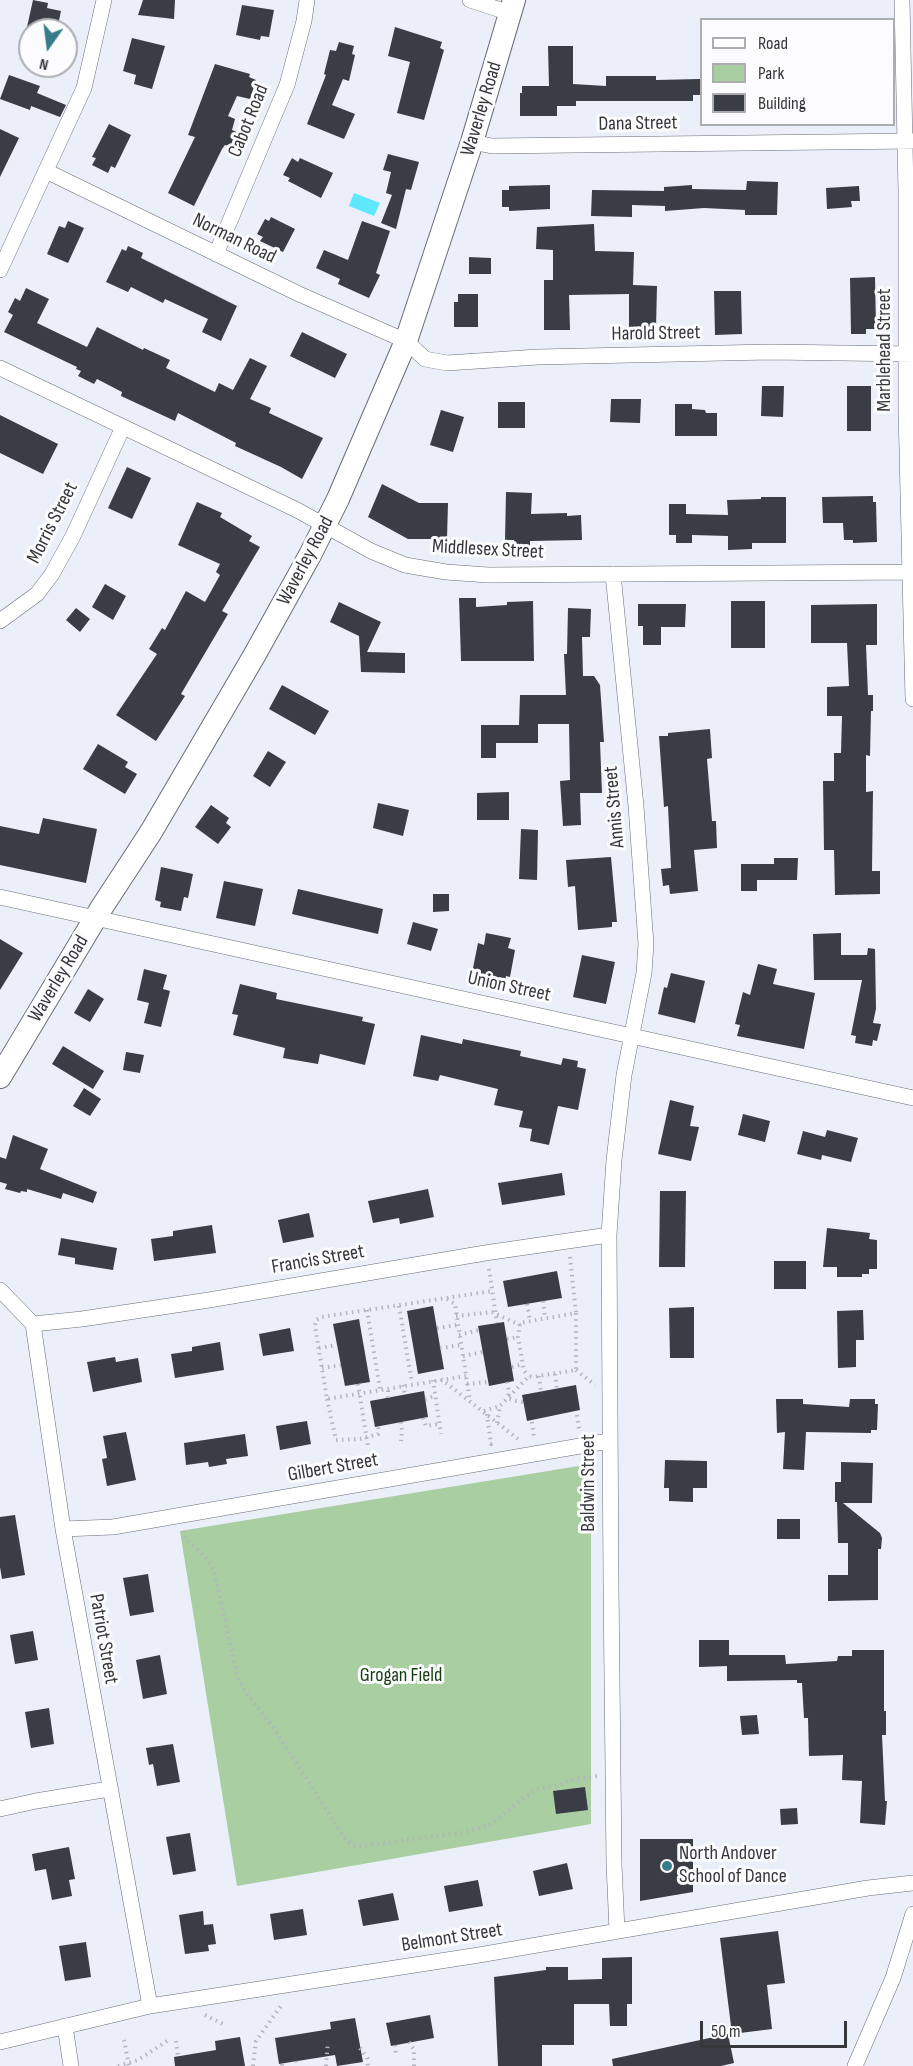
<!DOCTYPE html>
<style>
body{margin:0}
#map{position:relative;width:913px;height:2066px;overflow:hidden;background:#ebeffa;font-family:"Sofia Sans Condensed",sans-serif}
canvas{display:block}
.legend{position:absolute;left:700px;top:18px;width:195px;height:108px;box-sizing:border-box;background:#fcfcff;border:2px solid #adadb1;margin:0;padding:8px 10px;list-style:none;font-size:18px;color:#36373b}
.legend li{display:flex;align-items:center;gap:12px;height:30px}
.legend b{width:30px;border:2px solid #adadb1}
.north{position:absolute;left:18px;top:18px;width:60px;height:60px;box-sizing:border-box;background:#fcfcff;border:2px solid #adadb1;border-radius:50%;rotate:194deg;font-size:16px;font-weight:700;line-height:24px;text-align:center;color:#36373b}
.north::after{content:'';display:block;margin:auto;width:21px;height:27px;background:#377c8a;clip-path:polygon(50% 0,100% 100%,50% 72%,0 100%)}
.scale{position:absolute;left:700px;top:2021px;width:147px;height:27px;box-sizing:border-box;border:3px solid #36373b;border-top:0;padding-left:8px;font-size:18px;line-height:21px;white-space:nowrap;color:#36373b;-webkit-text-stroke:4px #fcfcff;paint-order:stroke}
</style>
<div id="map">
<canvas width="913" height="2066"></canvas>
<ul class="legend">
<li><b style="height:8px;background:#fff"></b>Road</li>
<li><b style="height:16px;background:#a8cea1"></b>Park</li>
<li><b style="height:16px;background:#3a3d45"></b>Building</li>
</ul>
<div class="north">N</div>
<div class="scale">50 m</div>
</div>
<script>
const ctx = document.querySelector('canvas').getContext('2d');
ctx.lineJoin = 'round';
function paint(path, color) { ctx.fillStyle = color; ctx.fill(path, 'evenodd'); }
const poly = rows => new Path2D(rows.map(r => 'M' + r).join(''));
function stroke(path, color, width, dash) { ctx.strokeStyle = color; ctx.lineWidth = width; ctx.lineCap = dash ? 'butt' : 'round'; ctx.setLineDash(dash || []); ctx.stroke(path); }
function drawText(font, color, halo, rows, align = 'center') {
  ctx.font = font + ' "Sofia Sans Condensed",sans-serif'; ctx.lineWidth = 6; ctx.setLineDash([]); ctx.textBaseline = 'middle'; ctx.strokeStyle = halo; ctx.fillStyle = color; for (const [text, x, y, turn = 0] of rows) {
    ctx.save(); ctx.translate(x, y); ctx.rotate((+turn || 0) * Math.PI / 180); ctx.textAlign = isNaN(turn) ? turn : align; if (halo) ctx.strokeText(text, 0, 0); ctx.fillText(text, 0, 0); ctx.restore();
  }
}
paint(poly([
 [591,1464,591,1824,237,1886,180,1531]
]), '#a8cea1');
paint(poly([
 [354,193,380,203,374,216,349,206]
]), '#5fe8fd');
paint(poly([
 [33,0,48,3,47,8,61,11,57,30,30,30,30,47,23,45],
 [143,0,175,0,174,19,138,15],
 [242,5,274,10,269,37,261,36,260,40,236,35],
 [395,27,442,42,440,48,444,50,424,120,397,113,410,62,388,56],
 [132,38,165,46,152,89,134,84,136,75,123,71],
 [339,42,354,46,352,54,355,55,349,81,343,79,332,105,355,114,344,139,307,124,326,75,324,74,330,50,336,51],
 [548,46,573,46,573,84,606,86,606,76,656,76,656,80,700,79,700,95,693,95,693,101,576,101,576,106,557,106,557,116,520,116,520,93,522,93,522,86,549,86],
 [215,64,250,74,249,77,256,80,250,99,237,96,228,116,235,119,232,130,239,133,233,147,225,145,222,149,194,206,168,193,195,137,188,135],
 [9,75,40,86,37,93,66,105,60,117,31,106,30,110,0,99],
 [109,124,131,135,115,168,111,166,108,173,92,165,96,158,92,157],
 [0,129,19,138,0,177],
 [388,154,419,162,411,190,406,189,396,229,381,223,392,195,386,193,391,172,383,170],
 [292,158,298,162,300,158,333,173,321,198,288,181,290,178,283,175],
 [747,181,778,182,777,215,745,215,745,210,704,208,665,211,665,206,632,205,632,217,591,216,592,190,664,191,664,187,692,185,692,189,746,190],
 [550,185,550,209,509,211,509,207,502,207,502,190,509,190,509,186],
 [859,186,860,201,851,201,852,207,827,209,826,188],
 [271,217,295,229,283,252,260,241,263,237,257,234,265,219,269,221],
 [68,221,84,228,68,263,47,254,59,226,65,228],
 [362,221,390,231,376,273,380,275,369,298,338,284,340,279,316,268,324,250,348,260],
 [594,224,595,251,634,252,633,285,657,286,656,329,644,329,644,333,629,333,629,294,569,295,570,330,544,330,544,280,553,280,553,250,536,249,537,227],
 [128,246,143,253,141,258,237,306,221,341,202,332,208,319,165,299,163,303,131,287,128,292,106,282,122,249,126,251],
 [469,257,491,258,491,274,469,274],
 [875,277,876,329,866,329,866,334,851,334,850,278],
 [26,288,49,299,37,323,87,347,97,327,143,350,144,348,170,360,166,368,215,392,219,383,233,390,250,358,267,366,250,399,271,408,269,413,323,438,302,479,281,467,235,446,236,443,178,413,175,421,121,396,122,392,97,379,94,384,78,376,81,371,76,369,77,367,4,332,13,315,8,312,15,298,20,301],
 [714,291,741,291,742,334,715,335],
 [458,294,478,294,478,327,454,327,454,302,458,302],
 [302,332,347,354,335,378,290,356],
 [762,386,784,386,783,417,761,416],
 [847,386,871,386,871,431,847,431],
 [611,399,641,399,640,423,610,422],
 [498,402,525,402,525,428,498,428],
 [675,404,692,404,692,409,705,410,706,413,717,413,717,436,675,436],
 [441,410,464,417,453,452,430,445],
 [0,415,58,444,43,474,0,453],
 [127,467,151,478,132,519,108,508],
 [382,484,419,503,448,503,447,539,408,539,368,517],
 [506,492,532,493,531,514,567,513,567,516,581,515,582,540,530,541,530,548,514,548,514,540,505,540],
 [873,496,873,502,876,502,877,542,853,543,853,540,844,540,843,523,823,523,822,497],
 [761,497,786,497,786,543,752,543,752,549,728,550,728,536,692,535,692,543,676,543,676,535,669,535,669,504,686,504,686,514,728,515,727,500,761,499],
 [197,502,222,513,220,517,252,536,249,541,260,547,222,611,228,614,181,694,185,696,156,741,116,715,157,654,149,649,162,628,165,630,186,591,205,602,220,575,216,572,220,564,178,545],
 [105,584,126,596,113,620,92,607],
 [459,598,476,598,476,607,507,605,507,602,533,601,534,661,461,661],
 [731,601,765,601,765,648,731,648],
 [339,602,381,622,367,652,405,653,405,673,361,672,359,636,330,622],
 [638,604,686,604,685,627,661,627,661,645,643,645,643,626,638,626],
 [877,604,877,645,866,645,868,695,873,695,873,711,871,711,870,756,866,755,866,792,873,791,872,871,880,871,880,894,835,895,834,850,824,850,823,781,834,781,834,753,841,753,842,716,827,716,827,687,849,686,847,643,811,643,811,605],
 [76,608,90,619,80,632,66,620],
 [568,608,591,609,590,637,582,637,583,676,594,676,600,685,604,742,600,742,602,793,580,793,581,825,563,826,560,781,570,780,569,724,538,724,538,743,496,743,496,758,481,758,481,725,519,725,520,695,566,695,564,654,567,654],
 [282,685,329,711,315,735,269,709],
 [710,729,712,758,707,759,712,821,716,821,717,848,694,850,698,891,670,894,669,885,663,886,661,869,671,868,668,806,664,807,659,736,668,736,668,733],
 [98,744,128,762,125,767,137,774,125,794,83,769],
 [268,751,286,762,270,787,253,776],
 [509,792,509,820,477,820,477,793],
 [378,803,409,810,403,836,373,828],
 [211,805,229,818,226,823,231,827,218,844,195,827],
 [43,818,97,829,86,883,0,865,0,826,39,834],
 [521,829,538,830,537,880,519,879],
 [611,857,617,922,612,922,612,927,578,930,575,886,568,887,566,860],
 [774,858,798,858,797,880,757,880,757,891,741,891,741,864,774,864],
 [161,867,193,874,188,898,184,897,181,911,160,907,161,902,155,900],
 [224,881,263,889,255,926,216,918],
 [298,889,383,909,378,934,292,914],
 [433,894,449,894,449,911,433,912],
 [413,922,438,929,431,951,407,944],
 [486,933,511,938,508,948,515,950,510,977,506,976,505,980,472,973,478,943,484,945],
 [841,933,841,955,867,955,868,948,875,949,876,1009,873,1023,881,1024,877,1041,873,1040,872,1046,855,1043,856,1036,851,1035,862,980,814,980,813,934],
 [0,939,23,953,0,990],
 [582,955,615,962,606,1004,573,997],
 [758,964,777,969,773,984,815,993,804,1049,737,1036,740,1025,735,1024,743,992,750,995],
 [144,969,167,975,163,989,170,991,161,1027,144,1023,149,1003,137,1000],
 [671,973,705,981,695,1023,658,1014,664,987,667,988],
 [240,984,277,993,276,999,363,1017,362,1021,375,1024,365,1065,320,1054,318,1064,283,1058,285,1048,233,1035,238,1015,232,1014],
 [88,989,104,999,90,1022,74,1013],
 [421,1035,462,1044,463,1039,521,1051,520,1056,561,1065,563,1058,578,1061,577,1067,586,1069,578,1110,558,1106,549,1145,530,1141,532,1129,519,1127,523,1111,494,1105,498,1089,440,1075,438,1081,413,1076],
 [63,1046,104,1071,93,1089,52,1064],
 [126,1052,144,1055,140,1073,123,1070],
 [84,1088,101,1099,90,1116,73,1106],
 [670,1100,694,1106,690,1126,699,1127,691,1161,658,1154],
 [743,1114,770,1121,765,1142,738,1135],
 [827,1130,858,1138,851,1162,822,1155,821,1160,797,1154,803,1131,825,1137],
 [13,1135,48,1149,40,1169,97,1192,93,1203,63,1193,61,1199,27,1189,27,1192,21,1191,20,1193,5,1189,7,1184,0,1182,0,1157,6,1159],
 [562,1173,565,1195,502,1205,498,1183],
 [428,1189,434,1217,400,1224,399,1218,373,1223,368,1201],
 [660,1191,686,1191,685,1267,659,1267],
 [309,1213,314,1237,283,1243,278,1220],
 [212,1225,216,1253,154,1261,151,1239,173,1236,173,1231],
 [827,1228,870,1233,869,1239,877,1240,877,1269,869,1269,869,1274,862,1274,862,1277,837,1277,837,1267,823,1267],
 [61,1238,117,1248,113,1270,75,1264,75,1258,58,1255],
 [774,1261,806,1261,806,1289,774,1289],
 [557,1271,562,1298,508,1307,503,1281],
 [433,1306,444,1369,418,1374,407,1311],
 [694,1307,694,1358,670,1358,669,1308],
 [863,1310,864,1340,856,1340,856,1367,838,1368,837,1311],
 [359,1319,370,1382,345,1386,333,1324],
 [504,1322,514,1381,489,1386,478,1326],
 [290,1328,294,1351,263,1356,259,1334],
 [220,1342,224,1370,175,1378,171,1354,192,1351,192,1347],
 [115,1357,116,1362,138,1358,142,1382,93,1392,87,1362],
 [576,1385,580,1410,527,1421,522,1395],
 [424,1391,428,1417,375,1427,370,1401],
 [776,1399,803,1399,803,1404,849,1407,850,1399,875,1399,875,1404,878,1404,877,1430,871,1430,871,1433,806,1432,804,1470,783,1469,785,1432,777,1433],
 [307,1421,311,1444,280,1450,276,1426],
 [126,1432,136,1480,107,1486,102,1459,107,1458,103,1436],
 [245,1434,248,1456,226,1459,227,1464,209,1467,208,1462,186,1465,184,1443],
 [665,1460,707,1461,707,1488,693,1488,693,1502,669,1501,669,1488,664,1488],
 [841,1462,873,1463,872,1503,843,1503,880,1533,882,1538,881,1549,878,1549,878,1600,828,1601,828,1575,848,1575,848,1543,838,1543,837,1502,835,1502,835,1482,841,1482],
 [15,1515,25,1575,2,1579,0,1567,0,1517],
 [777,1519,800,1519,800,1539,777,1539],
 [148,1574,154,1612,130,1616,123,1578],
 [33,1631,38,1660,15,1664,10,1635],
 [699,1640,729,1640,729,1655,785,1655,786,1664,837,1661,838,1656,852,1656,852,1650,884,1650,884,1711,886,1711,886,1735,882,1735,885,1801,887,1801,885,1825,860,1823,862,1781,842,1780,843,1755,809,1756,808,1718,804,1718,802,1683,797,1683,797,1680,727,1681,727,1666,699,1667],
 [160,1655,167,1694,143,1699,136,1660],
 [49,1708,54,1744,31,1748,25,1712],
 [757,1715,759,1734,742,1735,740,1716],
 [173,1744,180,1782,157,1786,153,1764,149,1765,146,1748],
 [585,1787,588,1810,556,1814,553,1791],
 [797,1808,798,1824,781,1825,780,1809],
 [190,1833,196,1871,173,1875,166,1837],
 [640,1839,693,1839,693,1892,640,1901],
 [69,1847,75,1879,69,1880,72,1896,52,1900,46,1869,35,1871,32,1854],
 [567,1863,573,1889,539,1896,533,1871],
 [478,1880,483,1906,449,1912,444,1886],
 [393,1893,399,1920,363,1926,358,1900],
 [303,1909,307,1935,274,1940,270,1914],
 [203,1911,204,1925,213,1924,216,1944,208,1945,209,1951,185,1954,179,1915],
 [778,1931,785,1983,767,1985,772,2029,732,2034,720,1938],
 [86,1942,91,1977,65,1981,59,1946],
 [632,1957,632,2004,627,2004,627,2026,610,2026,609,2004,574,2004,574,2045,542,2045,542,2066,498,2066,494,1977,546,1970,546,1967,568,1967,568,1980,602,1979,602,1958],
 [430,2015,434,2038,391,2046,386,2023],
 [355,2018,363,2062,337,2066,335,2055,279,2064,275,2038,331,2029,330,2022],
 [728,2034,734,2063,721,2066,613,2066,612,2059],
 [240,2037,245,2066,175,2066,174,2057,216,2050,215,2041]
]), '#3a3d45');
const street = poly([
 [470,0,510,13],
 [902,0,906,192,906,410,913,699],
 [472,142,492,146,913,141],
 [46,171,299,294,406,341,425,359,447,363,538,357,770,352,913,354],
 [216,254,287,85,304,21,307,0],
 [0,270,84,88,104,0],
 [0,368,297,510,371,551,405,565,446,572,488,575,913,572],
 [613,574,636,806,646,944,644,973,624,1075,614,1160,609,1235,611,1585,614,1864,617,1931],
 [0,621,37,594,52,574,73,536,123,427],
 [0,897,913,1098],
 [0,1290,33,1324,63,1529,150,2006],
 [33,1324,82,1319,209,1300,485,1253,609,1235],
 [63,1529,113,1527,609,1441],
 [0,1809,36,1801,109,1789],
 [65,2026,71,2066],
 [0,2042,150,2006,479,1955,868,1888,913,1883],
 [855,2066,893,1978,913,1914]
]);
const secondary = poly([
 [0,1077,102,907,151,832,254,656,310,555,338,499,406,341,472,142,514,0]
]);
stroke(street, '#696c76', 16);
stroke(secondary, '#696c76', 24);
stroke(poly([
 [570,1257,576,1313],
 [489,1269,497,1323],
 [447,1299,455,1304,470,1401],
 [543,1301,545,1318],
 [527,1304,530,1321],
 [399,1306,412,1383],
 [367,1310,380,1389],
 [456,1316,492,1312,520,1325],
 [437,1328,458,1325],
 [459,1335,479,1330],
 [507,1339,518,1337],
 [319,1348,337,1345],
 [440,1348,461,1345],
 [463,1356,483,1352],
 [512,1367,523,1364],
 [322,1368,341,1365],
 [576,1370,595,1385],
 [555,1374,557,1389],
 [466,1376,327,1399,315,1326,316,1320,321,1317,492,1291],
 [539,1376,541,1392],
 [441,1379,518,1439],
 [433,1380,441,1434],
 [507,1382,509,1392,508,1398,515,1401,523,1402],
 [358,1384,368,1447],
 [467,1384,488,1382],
 [403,1385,405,1395],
 [388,1398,388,1388],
 [327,1399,336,1440,360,1439,378,1434,379,1432,378,1426],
 [425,1399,435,1396],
 [484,1411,500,1406],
 [487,1414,491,1444,493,1443],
 [577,1415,579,1429],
 [423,1418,426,1426,439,1424],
 [401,1422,402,1431,401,1441],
 [532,1422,534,1437],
 [497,1423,500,1406,529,1376,532,1377,576,1370,576,1313,520,1323,518,1337,524,1371,529,1376],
 [183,1531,184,1538,205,1557,214,1571,237,1675,242,1687,278,1734,343,1836,352,1845,363,1846,465,1832,488,1826,536,1789,559,1785,569,1780,597,1776],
 [205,2015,225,2025],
 [124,2040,129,2066],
 [176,2041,178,2057],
 [409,2042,414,2050,414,2066],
 [395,2045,396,2054],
 [360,2048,367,2058,368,2066],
 [296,2061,297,2066],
 [282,2064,282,2066],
 [118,2066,138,2060,167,2041],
 [253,2066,256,2041,283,2003],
 [326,2066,328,2042]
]), '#b2b5be', 4, [1.5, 4.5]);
stroke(street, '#fff', 15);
stroke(secondary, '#fff', 22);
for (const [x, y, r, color] of [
 [667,1866,6,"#377c8a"]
]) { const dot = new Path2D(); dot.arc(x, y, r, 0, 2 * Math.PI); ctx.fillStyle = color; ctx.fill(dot); stroke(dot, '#fcfcff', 2); }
drawText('20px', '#36373b', '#fcfcff', [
 ["Waverley Road",482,109,-73],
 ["Cabot Road",249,121,-68],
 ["Dana Street",638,124,-1],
 ["Norman Road",234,239,26],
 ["Harold Street",656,334,-1],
 ["Marblehead Street",885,350,-90],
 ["Morris Street",53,523,-63],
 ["Middlesex Street",488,550,3],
 ["Waverley Road",306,561,-62],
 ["Annis Street",615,807,-95],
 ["Waverley Road",59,979,-59],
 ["Union Street",509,987,12],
 ["Francis Street",318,1260,-10],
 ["Gilbert Street",333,1468,-10],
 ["Baldwin Street",589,1483,-90],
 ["Patriot Street",103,1639,80],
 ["Belmont Street",452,1938,-9]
]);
drawText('20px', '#133d0b', '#fcfcff', [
 ["Grogan Field",401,1676]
]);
drawText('20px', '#36373b', '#fcfcff', [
 ["North Andover",679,1854],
 ["School of Dance",679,1877]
], 'left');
</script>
